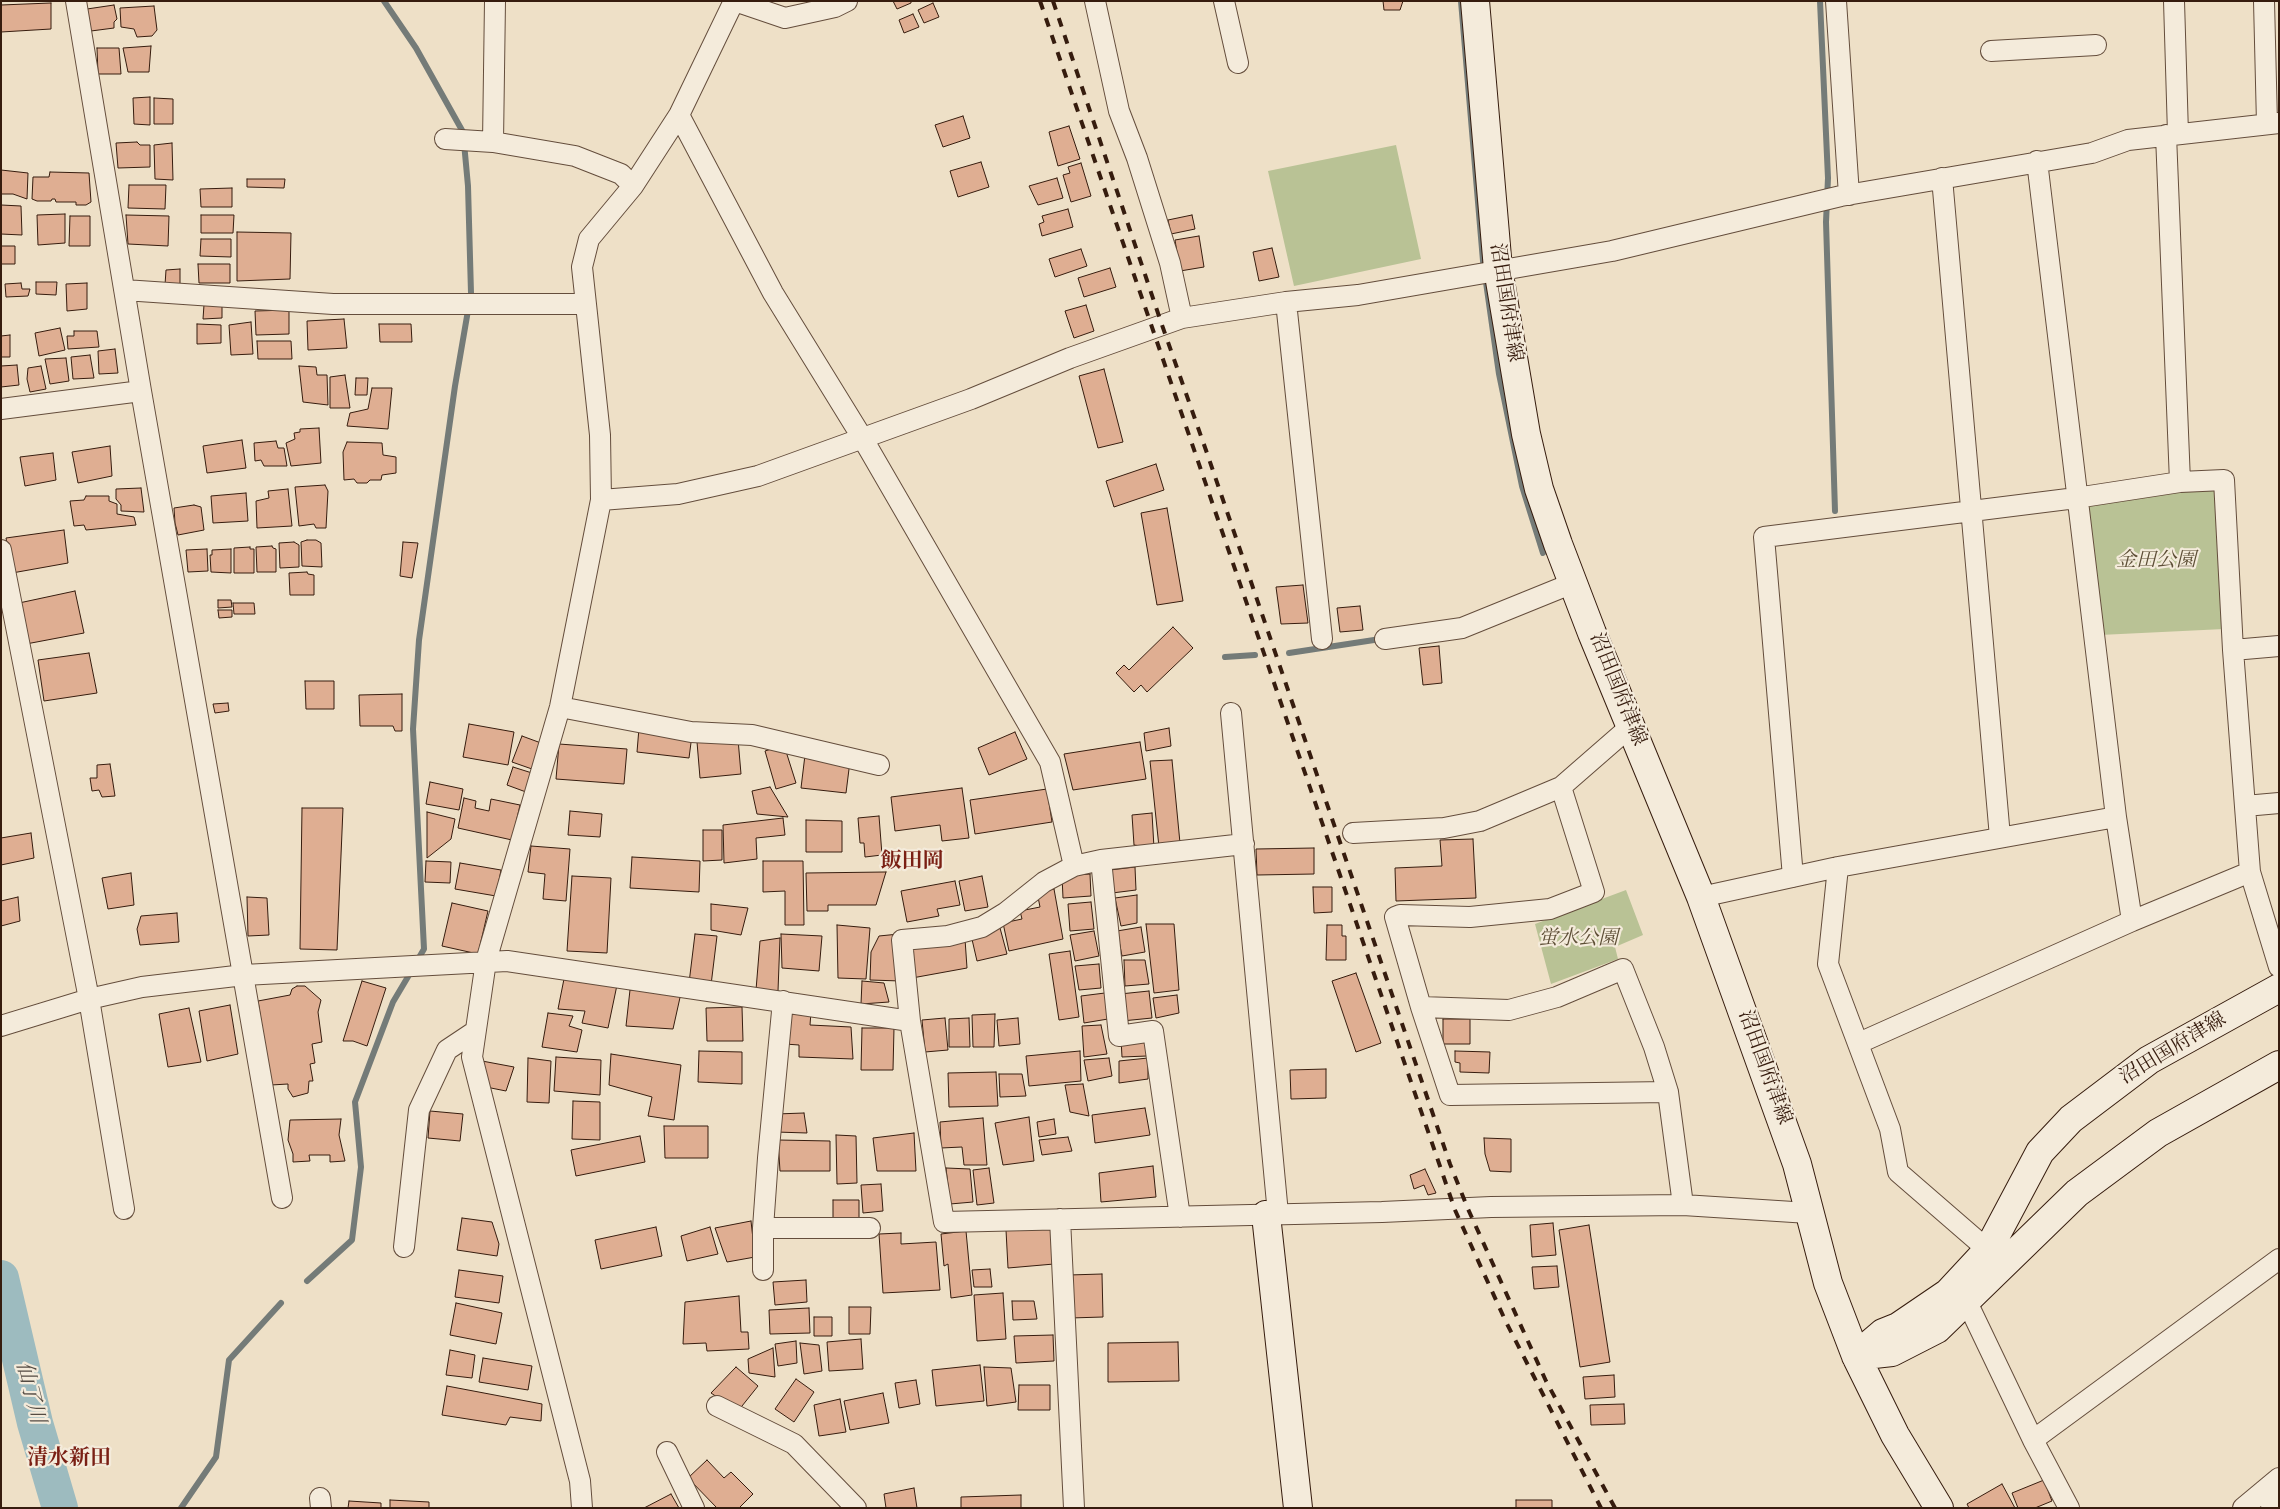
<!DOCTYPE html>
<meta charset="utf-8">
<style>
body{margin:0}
#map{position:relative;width:2280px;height:1509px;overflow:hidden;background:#eee0c7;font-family:"Sorts Mill Goudy",serif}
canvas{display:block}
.frame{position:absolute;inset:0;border:2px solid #361c0e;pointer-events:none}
</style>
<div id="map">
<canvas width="2280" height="1509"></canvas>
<div class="frame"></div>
</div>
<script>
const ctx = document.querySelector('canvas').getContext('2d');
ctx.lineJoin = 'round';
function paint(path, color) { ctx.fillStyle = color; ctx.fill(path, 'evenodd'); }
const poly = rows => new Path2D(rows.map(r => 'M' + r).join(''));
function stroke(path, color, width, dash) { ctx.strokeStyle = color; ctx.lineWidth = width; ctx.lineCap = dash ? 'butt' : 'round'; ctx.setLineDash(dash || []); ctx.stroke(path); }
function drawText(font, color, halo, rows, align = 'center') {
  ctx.font = font + ' "Sorts Mill Goudy","Noto Serif JP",serif'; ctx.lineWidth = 4.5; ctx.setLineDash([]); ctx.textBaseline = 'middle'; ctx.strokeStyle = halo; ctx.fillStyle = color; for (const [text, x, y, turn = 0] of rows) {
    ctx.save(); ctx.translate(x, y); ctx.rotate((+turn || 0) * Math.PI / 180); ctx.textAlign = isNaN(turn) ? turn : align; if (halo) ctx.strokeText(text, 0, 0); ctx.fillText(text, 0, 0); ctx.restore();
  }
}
paint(poly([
 [1396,145,1421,259,1294,286,1268,171],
 [2217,487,2224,629,2100,635,2084,500],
 [1626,890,1643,935,1615,947,1618,959,1551,984,1535,924]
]), '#b9c295');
stroke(poly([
 [384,1,416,48,463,132,468,186,471,293,455,386,419,640,413,729,424,949,417,961],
 [1461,1,1483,261,1499,374,1522,486,1543,553],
 [1820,1,1828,178,1826,222,1835,511],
 [1289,653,1374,640],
 [1225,657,1255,655],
 [307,1281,352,1240,361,1167,355,1102,393,1002,412,970],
 [181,1508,216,1457,229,1360,281,1303]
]), '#747b78', 6);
stroke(poly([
 [1,1278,35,1423,60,1508]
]), '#9dbbbf', 36);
const building = poly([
 [893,1,911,1,911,3,897,9,893,1],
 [1383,1,1403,1,1400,10,1384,10,1383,1],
 [51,3,51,29,1,32,1,5,51,3],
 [933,3,939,17,924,23,918,10,933,3],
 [114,5,117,19,114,22,114,28,91,31,87,9,114,5],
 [154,6,157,30,152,36,137,37,134,29,121,27,120,8,154,6],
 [913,14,919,27,904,33,899,20,913,14],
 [151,46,149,72,128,72,123,48,151,46],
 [97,48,119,48,121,74,98,74,97,48],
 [150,97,150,125,134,124,133,98,150,97],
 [154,98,173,99,173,124,154,124,154,98],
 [963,116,970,138,943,147,935,125,963,116],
 [1069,126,1080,159,1058,166,1049,132,1069,126],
 [137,142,140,145,150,145,150,167,118,168,116,143,137,142],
 [172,143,173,180,155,179,154,145,172,143],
 [981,162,989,187,958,197,950,171,981,162],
 [1081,163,1091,196,1071,202,1063,175,1070,173,1068,167,1081,163],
 [1,170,28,173,27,199,13,194,1,194,1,170],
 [50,172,89,173,91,202,86,205,76,205,76,202,56,202,55,199,52,199,51,201,37,201,32,199,33,177,49,177,50,172],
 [1057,178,1063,198,1038,205,1029,186,1057,178],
 [247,179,285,179,284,188,247,187,247,179],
 [129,185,166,185,165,209,128,208,129,185],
 [232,188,232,207,201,207,200,189,232,188],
 [1,205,21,206,22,235,1,234,1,205],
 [1068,209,1073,227,1042,236,1039,224,1044,222,1042,216,1068,209],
 [65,214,65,243,38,245,37,215,65,214],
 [126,215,169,216,168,246,128,244,126,215],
 [201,215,234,215,233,233,201,233,201,215],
 [1192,215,1195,229,1171,234,1168,220,1192,215],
 [70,216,90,216,90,246,69,246,70,216],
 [237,232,291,233,290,279,237,281,237,232],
 [1199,236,1204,267,1180,271,1175,240,1199,236],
 [201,239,231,239,231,257,200,256,201,239],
 [1,246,15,246,15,264,1,264,1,246],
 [1272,248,1279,277,1259,281,1253,252,1272,248],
 [1081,249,1087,266,1055,277,1049,259,1081,249],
 [198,264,230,264,230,283,199,283,198,264],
 [1110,268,1116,287,1084,297,1078,278,1110,268],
 [180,269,180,285,165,285,166,270,180,269],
 [36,282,57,282,56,295,36,294,36,282],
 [21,283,22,289,30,289,28,296,6,297,5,284,21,283],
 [87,283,87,309,67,311,66,284,87,283],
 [204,305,222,305,222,318,203,319,204,305],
 [1086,305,1094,331,1074,338,1065,311,1086,305],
 [289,310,289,334,256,335,255,311,289,310],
 [344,319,347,348,308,350,307,321,344,319],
 [251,322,253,354,231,355,229,325,251,322],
 [197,324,221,325,221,343,197,344,197,324],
 [379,324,411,324,412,342,380,342,379,324],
 [60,328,65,350,39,356,35,333,60,328],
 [74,331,97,331,99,347,68,349,67,336,74,336,74,331],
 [10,335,10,357,1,357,1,336,10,335],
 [257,341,291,341,292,359,258,359,257,341],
 [115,349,118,373,99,374,98,351,115,349],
 [90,355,94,378,73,379,71,357,90,355],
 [66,358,69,381,50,384,45,359,66,358],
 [17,365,19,385,1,387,1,366,17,365],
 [41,366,46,389,30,392,27,379,28,368,41,366],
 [299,366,316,367,317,375,327,375,328,405,303,402,299,366],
 [1104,369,1123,442,1098,448,1079,376,1104,369],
 [345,375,350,408,330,408,330,377,345,375],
 [356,378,368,378,367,395,355,395,356,378],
 [372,388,392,388,388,429,347,426,350,413,368,409,372,388],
 [319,428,321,463,291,466,286,443,295,439,294,433,300,432,300,429,319,428],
 [242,440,246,468,207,473,203,446,242,440],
 [276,441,278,448,284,448,287,466,264,466,261,460,255,461,254,443,276,441],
 [347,442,382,443,383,455,396,457,396,473,382,475,381,480,370,480,367,483,357,483,354,479,344,480,343,452,347,442],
 [110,446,112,476,78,483,72,452,110,446],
 [53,453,56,480,25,486,20,457,53,453],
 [1156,464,1164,490,1114,507,1106,481,1156,464],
 [325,485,328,491,326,528,316,528,314,524,299,526,295,487,325,485],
 [141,488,144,512,121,511,121,505,116,499,116,489,141,488],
 [288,489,292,526,257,528,256,501,269,498,268,491,288,489],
 [246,493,248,521,213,523,211,496,246,493],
 [86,496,109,496,109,501,117,504,117,514,134,517,136,525,86,530,84,525,74,526,70,501,84,500,86,496],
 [194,505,201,507,204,530,178,535,175,523,174,508,194,505],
 [1167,508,1183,601,1157,605,1141,513,1167,508],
 [64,530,68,563,12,573,6,538,64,530],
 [307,540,316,540,321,543,322,567,302,566,301,542,307,540],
 [294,542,299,545,299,567,280,568,279,543,294,542],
 [403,542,418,543,412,578,400,576,403,542],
 [272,546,273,548,276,549,276,572,257,572,256,547,272,546],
 [250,547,250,549,254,549,254,573,234,573,234,548,250,547],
 [207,549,208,571,188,572,186,550,207,549],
 [231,549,231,573,211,572,210,555,212,555,212,550,231,549],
 [307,572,308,574,314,575,314,595,290,595,289,573,307,572],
 [1303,585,1308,623,1281,624,1276,587,1303,585],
 [75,591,84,633,26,644,19,603,75,591],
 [218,600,231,600,232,607,218,608,218,600],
 [233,603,254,603,255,614,234,614,233,603],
 [1360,606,1363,630,1340,632,1337,608,1360,606],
 [218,610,232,610,232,617,219,618,218,610],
 [1173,627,1193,648,1147,692,1141,685,1134,692,1116,673,1124,665,1129,670,1173,627],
 [1439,646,1442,683,1423,685,1419,648,1439,646],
 [89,653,97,693,44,701,38,660,89,653],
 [305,681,334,681,334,709,306,709,305,681],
 [402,694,402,731,395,731,393,726,360,726,359,695,402,694],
 [228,703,229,711,215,713,213,704,228,703],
 [469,724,514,732,508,765,463,757,469,724],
 [639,728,692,735,689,758,637,752,639,728],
 [1169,728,1171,746,1146,751,1144,733,1169,728],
 [1015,732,1027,759,989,775,978,748,1015,732],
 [522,736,541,743,532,769,512,762,522,736],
 [738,739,741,774,700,778,697,742,738,739],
 [1140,742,1146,779,1073,790,1064,754,1140,742],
 [559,744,627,749,624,784,556,779,559,744],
 [784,745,796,783,776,789,765,751,784,745],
 [805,755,850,761,846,793,801,788,805,755],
 [1172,760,1180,843,1159,847,1150,761,1172,760],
 [110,764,115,796,102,797,99,790,92,791,90,778,97,778,97,765,110,764],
 [513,767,532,773,526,792,507,785,513,767],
 [430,782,463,789,459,810,426,804,430,782],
 [770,787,788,817,757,814,752,791,770,787],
 [962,788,969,838,942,841,940,825,895,831,891,797,962,788],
 [1047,789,1052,822,975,834,970,800,1047,789],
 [464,798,476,801,475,808,489,811,491,799,520,805,512,840,458,828,464,798],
 [302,808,343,808,337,950,300,949,302,808],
 [570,811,602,814,600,837,568,835,570,811],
 [427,812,455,819,451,839,427,858,427,812],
 [1152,813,1154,848,1134,845,1132,815,1152,813],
 [879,816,882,855,865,857,864,843,860,843,858,818,879,816],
 [783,818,785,835,756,838,757,859,724,863,723,825,783,818],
 [806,820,842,821,842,852,806,852,806,820],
 [703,830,722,830,722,860,703,861,703,830],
 [31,833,34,858,1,865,1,838,31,833],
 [1473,839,1476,898,1396,901,1395,868,1442,866,1440,840,1473,839],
 [531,846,570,849,566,901,543,899,545,874,528,872,531,846],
 [1314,848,1314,874,1257,875,1256,849,1314,848],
 [632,857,700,861,699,892,630,888,632,857],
 [426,861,451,862,450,883,425,882,426,861],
 [763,861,803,861,804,925,785,925,785,891,763,892,763,861],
 [460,863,501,870,496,896,455,889,460,863],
 [1135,867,1136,890,1112,893,1110,870,1135,867],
 [886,872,876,905,828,905,828,911,807,911,806,873,886,872],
 [131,873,134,905,108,909,102,878,131,873],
 [1090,874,1091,896,1063,898,1062,876,1090,874],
 [572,876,611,878,607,953,567,951,572,876],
 [982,876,988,907,965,911,959,881,982,876],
 [955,881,960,905,937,909,939,916,907,922,901,891,955,881],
 [1313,887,1332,887,1332,912,1314,913,1313,887],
 [1054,889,1063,939,1009,951,1003,923,1022,919,1020,911,1040,907,1037,892,1054,889],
 [1137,895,1137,923,1121,926,1115,898,1137,895],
 [18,897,20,921,1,926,1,901,18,897],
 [247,897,267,898,269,935,248,936,247,897],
 [1091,902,1094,929,1070,931,1068,904,1091,902],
 [452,903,488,911,478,954,442,946,452,903],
 [711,904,748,908,741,935,711,930,711,904],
 [177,913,179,942,140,945,137,929,141,916,177,913],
 [1146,924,1174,924,1179,990,1154,993,1146,924],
 [837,925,870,928,866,979,838,978,837,925],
 [1327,925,1342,925,1342,936,1346,936,1346,960,1326,960,1327,925],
 [1141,927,1145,952,1122,956,1117,931,1141,927],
 [1000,928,1007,954,977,961,971,935,1000,928],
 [1094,931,1099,956,1075,961,1070,935,1094,931],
 [695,934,717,936,711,985,689,983,695,934],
 [781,934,822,936,819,971,782,968,781,934],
 [899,934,901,981,870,980,871,952,879,936,899,934],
 [780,938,778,991,756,990,760,941,780,938],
 [965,939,967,968,912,978,908,946,965,939],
 [1070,951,1079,1017,1059,1020,1049,954,1070,951],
 [1124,960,1145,960,1149,984,1125,986,1124,960],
 [1099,964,1101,988,1079,990,1075,966,1099,964],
 [1356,973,1381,1043,1356,1052,1332,981,1356,973],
 [564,979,617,985,608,1028,582,1023,585,1011,558,1009,564,979],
 [362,981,386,988,367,1046,353,1041,343,1041,362,981],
 [862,981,884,983,889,1002,861,1004,862,981],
 [297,986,305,986,321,1000,318,1012,322,1042,312,1044,315,1063,310,1064,313,1081,309,1081,308,1093,293,1097,288,1089,288,1084,271,1085,258,1001,290,995,292,989,297,986],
 [630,990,681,993,673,1029,626,1026,630,990],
 [1149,991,1152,1018,1122,1021,1120,994,1149,991],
 [1105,993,1108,1019,1084,1023,1081,996,1105,993],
 [1177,995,1179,1013,1156,1018,1153,998,1177,995],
 [230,1005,238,1054,207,1061,199,1011,230,1005],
 [742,1007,743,1041,707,1041,706,1008,742,1007],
 [189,1008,201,1062,168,1067,159,1014,189,1008],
 [787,1012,811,1012,810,1025,851,1027,853,1059,799,1057,799,1045,785,1044,787,1012],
 [548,1013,573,1016,569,1026,582,1030,577,1052,542,1047,548,1013],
 [995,1014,994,1047,973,1047,972,1015,995,1014],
 [945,1018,948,1050,925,1052,922,1020,945,1018],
 [969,1018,970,1047,949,1047,949,1019,969,1018],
 [1018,1018,1020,1044,999,1046,997,1020,1018,1018],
 [1443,1019,1470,1019,1470,1044,1443,1044,1443,1019],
 [1101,1025,1107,1054,1084,1057,1082,1026,1101,1025],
 [862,1028,894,1028,893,1070,861,1070,862,1028],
 [1145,1036,1147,1056,1122,1057,1121,1039,1145,1036],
 [699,1051,742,1052,742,1084,698,1082,699,1051],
 [1080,1051,1081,1081,1029,1086,1026,1056,1080,1051],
 [1455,1051,1490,1052,1489,1073,1460,1072,1460,1063,1455,1062,1455,1051],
 [611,1054,681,1065,674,1120,648,1116,652,1097,609,1085,611,1054],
 [556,1057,601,1060,600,1095,554,1091,556,1057],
 [528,1058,551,1061,549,1103,527,1102,528,1058],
 [1109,1058,1112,1076,1088,1081,1084,1060,1109,1058],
 [1148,1058,1148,1079,1119,1083,1119,1061,1148,1058],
 [482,1061,514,1067,506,1091,486,1087,482,1061],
 [1326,1069,1326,1098,1291,1099,1290,1070,1326,1069],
 [996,1072,998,1106,949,1107,948,1073,996,1072],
 [999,1074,1022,1074,1026,1096,1000,1097,999,1074],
 [1083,1084,1089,1116,1070,1112,1065,1085,1083,1084],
 [573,1101,600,1102,600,1140,572,1139,573,1101],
 [1145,1108,1150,1135,1095,1143,1092,1115,1145,1108],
 [430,1111,463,1114,460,1141,428,1138,430,1111],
 [804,1113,807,1133,776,1132,776,1114,804,1113],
 [1029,1117,1034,1161,1003,1165,995,1123,1029,1117],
 [983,1118,987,1165,964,1165,962,1147,941,1148,940,1122,983,1118],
 [341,1119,339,1135,345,1161,330,1162,330,1155,309,1155,310,1161,293,1162,293,1154,288,1140,290,1120,341,1119],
 [1054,1119,1056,1134,1039,1137,1037,1122,1054,1119],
 [664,1126,708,1126,708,1158,665,1158,664,1126],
 [914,1133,916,1171,877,1171,873,1138,914,1133],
 [836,1135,856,1136,857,1183,837,1184,836,1135],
 [640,1136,645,1162,576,1176,571,1150,640,1136],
 [1068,1137,1072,1151,1042,1155,1039,1140,1068,1137],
 [1484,1138,1511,1139,1511,1172,1490,1171,1485,1154,1484,1138],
 [778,1140,830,1141,830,1171,780,1171,778,1140],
 [1153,1166,1156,1197,1101,1202,1099,1173,1153,1166],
 [946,1168,970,1169,973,1202,950,1204,946,1168],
 [989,1168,994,1203,977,1205,973,1170,989,1168],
 [1425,1169,1436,1193,1428,1195,1424,1185,1414,1189,1410,1175,1425,1169],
 [881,1184,883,1211,863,1213,861,1185,881,1184],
 [833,1200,859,1200,859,1223,833,1223,833,1200],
 [462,1218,492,1222,499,1244,497,1256,457,1250,462,1218],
 [751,1221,755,1257,727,1262,715,1228,751,1221],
 [1553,1223,1556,1255,1532,1257,1530,1225,1553,1223],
 [1589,1225,1610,1362,1580,1367,1559,1230,1589,1225],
 [656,1227,662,1256,601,1269,595,1240,656,1227],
 [710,1227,718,1254,687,1261,681,1236,710,1227],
 [1051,1227,1054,1264,1008,1268,1006,1230,1051,1227],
 [966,1231,972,1295,951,1298,948,1264,944,1266,941,1234,966,1231],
 [901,1233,901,1244,936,1242,940,1290,883,1293,879,1234,901,1233],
 [1557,1266,1559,1287,1534,1289,1532,1267,1557,1266],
 [990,1269,992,1287,974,1287,972,1270,990,1269],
 [459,1270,503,1276,499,1303,455,1297,459,1270],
 [1102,1274,1103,1317,1070,1318,1069,1275,1102,1274],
 [806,1280,807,1302,775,1305,773,1282,806,1280],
 [1003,1293,1006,1339,977,1341,974,1295,1003,1293],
 [739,1296,741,1332,748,1332,749,1349,707,1351,706,1343,683,1344,685,1302,739,1296],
 [1012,1301,1034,1301,1037,1319,1013,1320,1012,1301],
 [456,1303,502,1313,496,1344,450,1335,456,1303],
 [849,1307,871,1307,870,1334,849,1334,849,1307],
 [809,1308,810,1333,770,1334,769,1310,809,1308],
 [814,1317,832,1317,832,1336,814,1336,814,1317],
 [1053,1335,1054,1361,1016,1363,1014,1336,1053,1335],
 [861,1339,863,1369,829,1371,827,1342,861,1339],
 [796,1341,797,1363,778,1366,775,1344,796,1341],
 [1178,1342,1179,1381,1108,1382,1108,1343,1178,1342],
 [800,1343,819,1345,822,1371,804,1374,800,1343],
 [773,1348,775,1377,749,1373,748,1359,773,1348],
 [450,1350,475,1355,472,1378,446,1375,450,1350],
 [483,1358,532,1366,528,1390,479,1382,483,1358],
 [980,1365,984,1401,936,1406,932,1370,980,1365],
 [736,1367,758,1386,738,1411,711,1393,736,1367],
 [984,1367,1011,1368,1016,1402,987,1406,984,1367],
 [1614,1375,1615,1397,1585,1399,1583,1377,1614,1375],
 [796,1379,814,1392,794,1422,775,1409,796,1379],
 [916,1380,920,1404,899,1408,895,1383,916,1380],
 [1019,1385,1050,1385,1050,1410,1018,1410,1019,1385],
 [447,1386,542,1404,541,1421,510,1417,506,1425,442,1415,447,1386],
 [883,1393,889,1423,850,1430,844,1401,883,1393],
 [840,1399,846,1432,819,1436,814,1405,840,1399],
 [1624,1404,1625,1424,1591,1425,1590,1405,1624,1404],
 [707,1460,724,1478,731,1472,753,1494,739,1508,717,1508,688,1478,707,1460],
 [2044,1480,2052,1501,2035,1508,2018,1508,2012,1493,2044,1480],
 [2002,1484,2015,1508,1969,1508,1967,1504,2002,1484],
 [914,1488,917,1508,886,1508,884,1494,914,1488],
 [671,1494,679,1508,644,1508,671,1494],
 [1021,1495,1021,1508,961,1508,961,1497,1021,1495],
 [390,1500,429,1502,429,1508,390,1508,390,1500],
 [1516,1500,1552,1500,1552,1508,1516,1508,1516,1500],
 [349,1501,381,1503,381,1508,348,1508,349,1501]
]);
paint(building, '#dfae92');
stroke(building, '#361c0e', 1);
const street = poly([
 [76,1,141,391,282,1198],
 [735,1,785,18,835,7,847,1],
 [1095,1,1119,111,1137,158,1170,263,1182,318],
 [1224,1,1238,63],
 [1836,1,1849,195],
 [2174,1,2178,134],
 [2264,1,2267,124],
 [1991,51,2096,45],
 [679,115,773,293,863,439,1050,762,1074,866],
 [2166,135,2180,482],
 [445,139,493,142,575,156,621,174,633,186],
 [493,142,495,1],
 [2037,161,2116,817],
 [1942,178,2000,837],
 [124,290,333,304,585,304],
 [1286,302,1322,639],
 [1,409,141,391],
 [601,500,678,494,758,476,971,399,1070,358,1182,318,1286,302,1358,295,1612,251,1841,196,2092,153,2128,140,2279,123],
 [1,550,89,999,124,1209],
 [1385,639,1462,628,1573,583],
 [2233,650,2279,646],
 [560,707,691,732,752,735,879,765],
 [1231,713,1278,1214],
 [1561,787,1594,892,1550,909,1470,917,1400,915,1395,917,1421,1007,1450,1095,1668,1092],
 [2245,806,2279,803],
 [1353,833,1444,828,1480,821,1561,787,1631,726],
 [1101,860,1119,1036,1153,1031,1180,1217],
 [1838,867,1828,964,1890,1129,1898,1172,1988,1250],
 [1793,877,1764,537,2076,498,2180,482,2224,480,2233,650,2250,872],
 [1701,897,1838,867,2116,817,2132,921,2250,872,2279,967],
 [1421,1007,1509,1010,1557,997,1623,969,1654,1047,1668,1092,1683,1205],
 [910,1021,902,940,948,936,982,927,1005,913,1044,882,1074,866,1101,860,1244,844],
 [1,1026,89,999,142,987,244,975,507,961,910,1021,944,1222,1382,1212,1491,1207,1683,1205,1809,1213],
 [1859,1043,2132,921],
 [1060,1219,1074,1508],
 [763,1228,870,1228],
 [404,1247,419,1110,447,1050,474,1032],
 [763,1270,763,1228,768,1158,783,1001],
 [1967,1302,2033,1440,2069,1508],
 [717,1406,794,1444,856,1508],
 [2033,1440,2279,1259],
 [667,1452,694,1508],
 [320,1498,321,1508],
 [582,1508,580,1481,472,1057,486,961,560,707,601,500,600,435,582,267,589,239,633,186,679,115,734,1],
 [2243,1508,2279,1478],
 [2271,1508,2279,1501]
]);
const secondary = poly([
 [1475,1,1498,269,1526,434,1539,489,1558,544,1592,633,1701,897,1797,1164,1828,1283,1856,1356,1895,1435,1939,1508],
 [1266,1215,1298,1508],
 [1856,1356,1883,1333,1898,1327,1948,1293,1988,1250,2040,1152,2071,1119,2149,1060,2279,988],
 [1856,1356,1892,1352,1937,1329,2077,1193,2158,1133,2279,1065]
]);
stroke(street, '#644d3c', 22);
stroke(secondary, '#361c0e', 30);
stroke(street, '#f4ebdb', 20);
stroke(secondary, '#f4ebdb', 28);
stroke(poly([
 [1040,1,1455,1210,1506,1322,1601,1508],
 [1053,1,1162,325,1208,456,1450,1164,1468,1209,1546,1381,1615,1508]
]), '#361c0e', 4, [9, 9]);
drawText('20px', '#361c0e', '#f4ebdb', [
 ["沼田国府津線",1504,303,81],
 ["沼田国府津線",1616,690,68],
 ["沼田国府津線",2174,1050,-31],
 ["沼田国府津線",1763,1068,70]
]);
drawText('italic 20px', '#5d4e36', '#f4ebdb', [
 ["金田公園",2156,563],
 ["蛍水公園",1578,941]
]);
drawText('bold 21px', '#7a1f14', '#f4ebdb', [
 ["飯田岡",912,863],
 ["清水新田",69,1460]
]);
drawText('italic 21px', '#554c43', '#f4ebdb', [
 ["仙了川",28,1393,76]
]);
</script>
